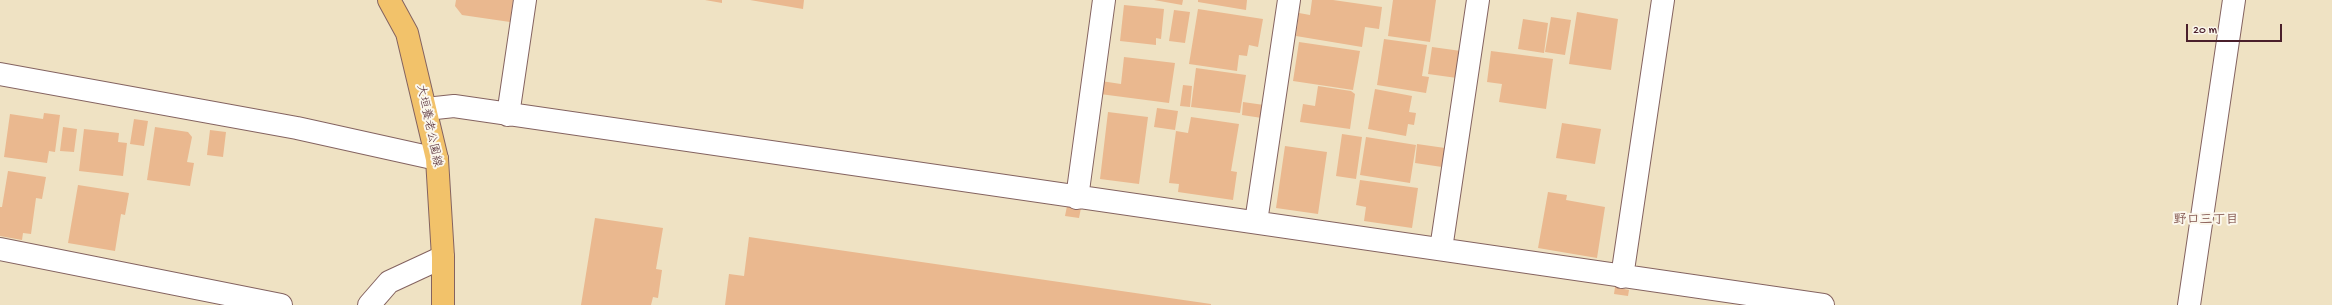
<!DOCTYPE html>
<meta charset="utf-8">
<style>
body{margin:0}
#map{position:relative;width:2332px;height:305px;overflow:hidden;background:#efe2c3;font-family:"Gochi Hand",sans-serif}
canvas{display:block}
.scale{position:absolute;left:2186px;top:24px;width:96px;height:18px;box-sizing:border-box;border:2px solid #4a1f2b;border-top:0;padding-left:5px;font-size:12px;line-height:14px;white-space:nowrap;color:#4a1f2b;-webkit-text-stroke:3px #fbf7ec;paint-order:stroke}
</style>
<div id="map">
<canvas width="2332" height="305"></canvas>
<div class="scale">20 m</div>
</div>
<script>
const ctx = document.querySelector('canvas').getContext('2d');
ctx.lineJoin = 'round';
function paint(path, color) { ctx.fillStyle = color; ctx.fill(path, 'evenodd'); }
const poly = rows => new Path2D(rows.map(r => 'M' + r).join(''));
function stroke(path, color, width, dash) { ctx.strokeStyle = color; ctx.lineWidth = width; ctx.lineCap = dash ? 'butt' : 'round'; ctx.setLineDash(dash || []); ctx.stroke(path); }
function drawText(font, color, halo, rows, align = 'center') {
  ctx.font = font + ' "Gochi Hand","Klee One",sans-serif'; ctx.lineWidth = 4; ctx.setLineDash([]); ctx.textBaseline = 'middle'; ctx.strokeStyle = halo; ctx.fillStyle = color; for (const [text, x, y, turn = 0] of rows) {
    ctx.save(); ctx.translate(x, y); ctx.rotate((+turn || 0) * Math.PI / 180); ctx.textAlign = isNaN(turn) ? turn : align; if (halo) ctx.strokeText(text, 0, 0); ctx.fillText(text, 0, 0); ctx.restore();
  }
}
paint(poly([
 [456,0,513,0,510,22,462,15,455,6],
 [705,0,722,0,722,3],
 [750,0,804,0,803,9],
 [1154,0,1183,0,1182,5],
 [1198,0,1247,0,1246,10,1198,2],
 [1312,0,1333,0,1382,7,1379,29,1365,27,1362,47,1296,36,1299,13,1310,15],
 [1393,0,1436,0,1430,42,1388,36],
 [1124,5,1164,9,1161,39,1156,38,1156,45,1120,41],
 [1198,9,1263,19,1258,47,1249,45,1247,56,1239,55,1237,71,1189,64],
 [1174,10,1190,12,1185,43,1169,41],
 [1577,12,1618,19,1611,70,1569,64],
 [1551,17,1571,20,1565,55,1545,52],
 [1523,19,1548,23,1544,53,1518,49],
 [1384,39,1427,45,1422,76,1429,77,1426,93,1377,85],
 [1299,42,1360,51,1353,90,1293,81],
 [1432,47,1461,51,1457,78,1428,74],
 [1491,51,1553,59,1546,109,1499,102,1502,84,1487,82],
 [1124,57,1175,63,1169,103,1100,94,1101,81,1121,84],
 [1196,68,1246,75,1240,113,1191,107],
 [1183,85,1192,86,1190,107,1180,106],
 [1318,86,1351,91,1355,94,1350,129,1300,122,1303,104,1315,106],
 [1375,89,1412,96,1409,112,1416,113,1414,125,1408,124,1406,136,1368,129],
 [1243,102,1264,105,1262,118,1242,115],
 [1157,108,1178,111,1175,130,1154,127],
 [1108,112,1148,117,1139,184,1100,179],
 [44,113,60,115,55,152,49,151,47,163,4,157,10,114,43,119],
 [1191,117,1239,124,1231,171,1237,172,1233,200,1178,192,1179,184,1169,183,1176,131,1188,133],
 [134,119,148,121,144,146,130,144],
 [1562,123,1601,129,1595,164,1556,158],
 [63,127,77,129,74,152,60,151],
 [155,127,188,132,192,137,187,162,194,163,190,186,147,180],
 [84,129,119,133,118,142,127,143,123,176,79,171],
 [210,130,226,132,223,157,207,155],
 [1342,134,1362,137,1356,179,1336,176],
 [1366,137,1416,145,1410,183,1360,175],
 [1417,144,1445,148,1442,167,1415,163],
 [1285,146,1327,152,1318,214,1276,208],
 [8,171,46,177,42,199,36,198,31,234,23,233,22,240,0,236,0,207,2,207],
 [1360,180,1418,188,1412,228,1364,221,1366,207,1356,205],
 [78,185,129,193,125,215,121,214,115,251,68,243],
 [1548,192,1567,195,1566,200,1605,207,1597,258,1538,248],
 [1067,206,1081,208,1079,218,1065,216],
 [595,218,663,228,656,269,662,270,658,298,653,297,651,305,581,305],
 [749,237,1211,304,1211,305,725,305,729,274,744,276],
 [1615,287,1629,290,1628,296,1614,294]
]), '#eab88f');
const minor = poly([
 [0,74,297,128,437,159],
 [426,109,454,106,1823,305],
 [508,115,525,0],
 [1077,198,1104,0],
 [1256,222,1289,0],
 [0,249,281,305],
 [1441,249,1478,0],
 [1622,277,1663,0],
 [369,305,389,282,443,257],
 [2189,305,2234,0]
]);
const primary = poly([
 [389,0,407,33,437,159,443,257,443,305]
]);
stroke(minor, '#846360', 24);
stroke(primary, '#846360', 24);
stroke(minor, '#fff', 22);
stroke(primary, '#f2c26a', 22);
drawText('12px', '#4a1f2b', '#fbf7ec', [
 ["大垣養老公園線",428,126,78]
]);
drawText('bold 13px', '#82554e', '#fbf7ec', [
 ["野口三丁目",2206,221]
]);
</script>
